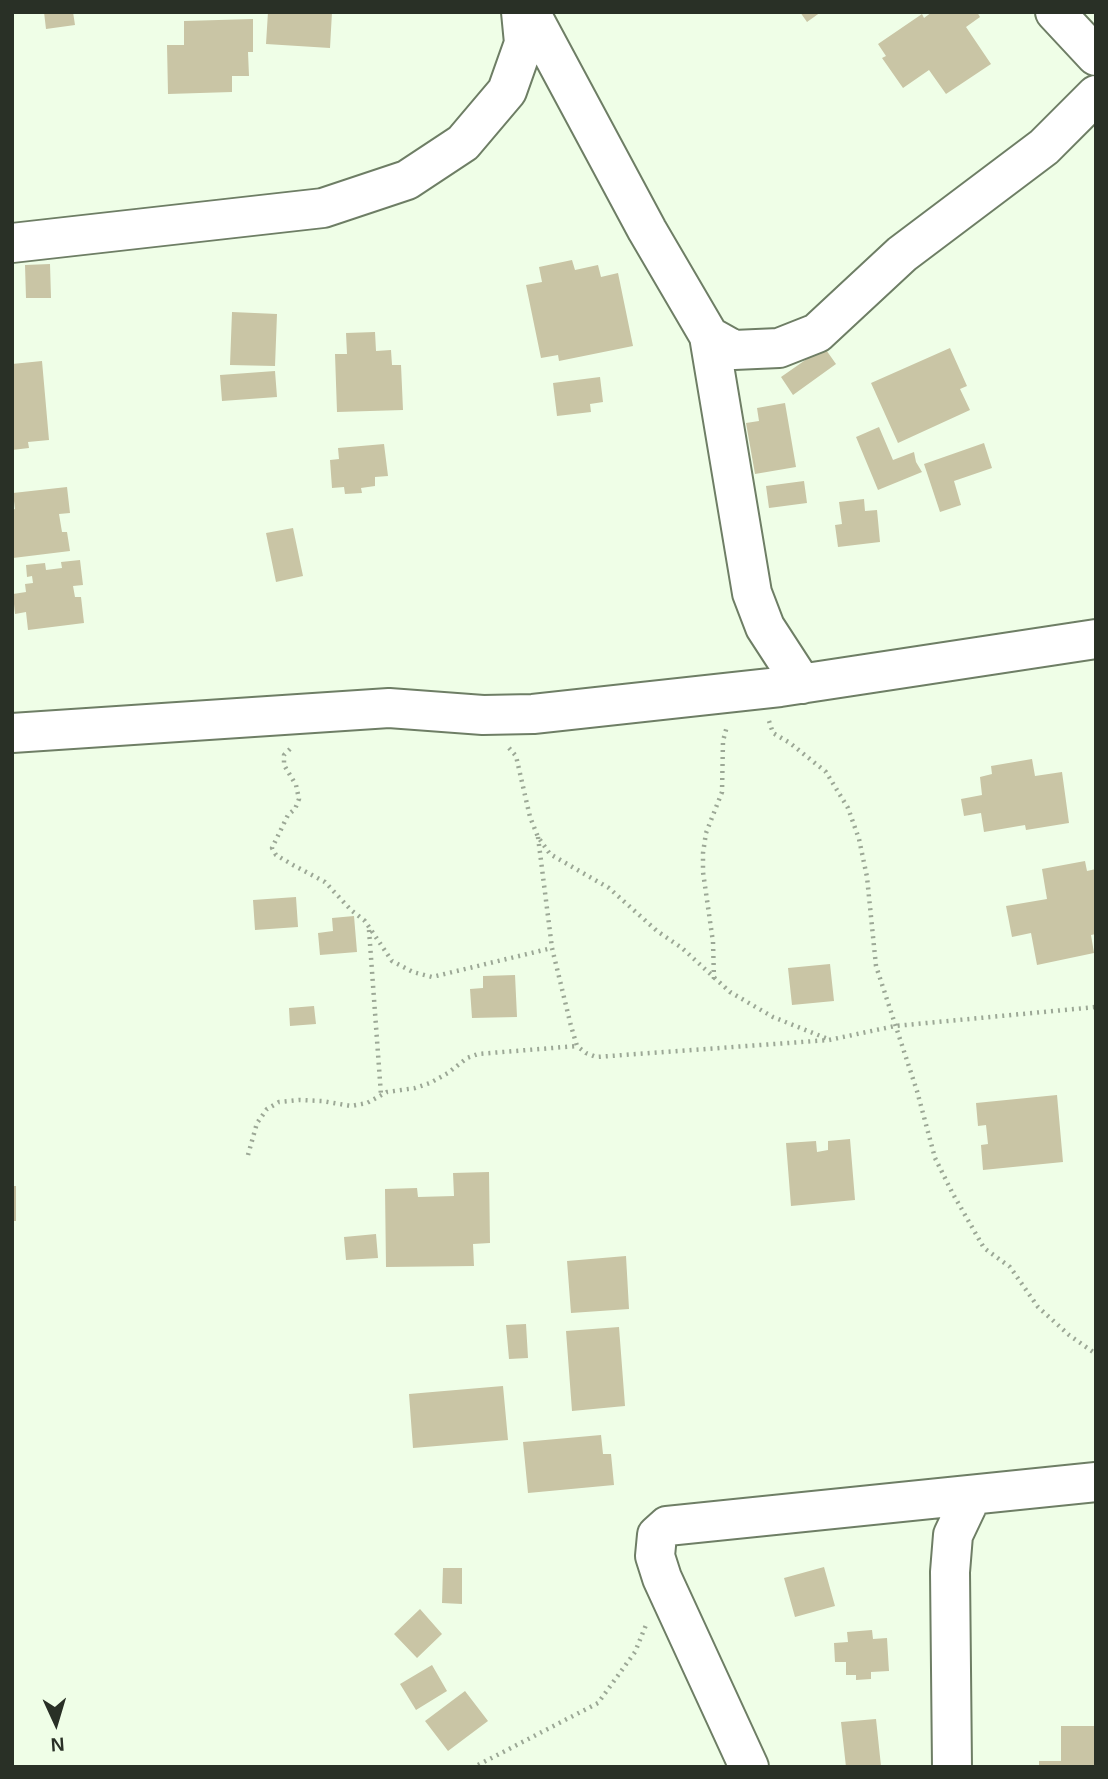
<!DOCTYPE html>
<style>
body{margin:0}
#map{position:relative;width:1108px;height:1779px;overflow:hidden;background:#effee7;font-family:Arial,sans-serif}
canvas{display:block}
.frame{position:absolute;inset:0;border:14px solid #293026;pointer-events:none}
.north{position:absolute;left:21px;top:1688px;width:70px;height:70px;-webkit-text-stroke:5px #effee7;paint-order:stroke;rotate:176deg;font-size:19px;font-weight:700;line-height:28px;text-align:center;color:#293026}
.north::after{content:'';display:block;margin:auto;width:24px;height:32px;background:#293026;clip-path:polygon(50% 0,100% 100%,50% 72%,0 100%)}
</style>
<div id="map">
<canvas width="1108" height="1779"></canvas>
<div class="frame"></div>
<div class="north">N</div>
</div>
<script>
const ctx = document.querySelector('canvas').getContext('2d');
ctx.lineJoin = 'round';
function paint(path, color) { ctx.fillStyle = color; ctx.fill(path, 'evenodd'); }
const poly = rows => new Path2D(rows.map(r => 'M' + r).join(''));
function stroke(path, color, width, dash) { ctx.strokeStyle = color; ctx.lineWidth = width; ctx.lineCap = dash ? 'butt' : 'round'; ctx.setLineDash(dash || []); ctx.stroke(path); }
paint(poly([
 [44,12,73,12,75,25,46,29],
 [268,12,332,12,330,48,266,44],
 [800,12,821,12,807,22],
 [932,12,977,12,980,17,966,27,991,64,946,94,929,70,903,88,882,58,886,56,878,44,922,14,924,18],
 [253,19,253,52,248,52,249,76,232,76,232,92,168,94,167,45,184,45,184,21],
 [572,260,575,270,598,265,601,277,618,273,633,346,559,361,558,355,541,358,526,285,542,282,539,267],
 [50,264,51,298,26,298,25,265],
 [232,312,277,314,275,366,230,365],
 [375,332,376,351,391,350,392,365,401,365,403,410,337,412,335,354,347,354,346,333],
 [824,347,836,364,793,395,781,377],
 [950,348,967,386,960,389,970,410,898,443,871,383],
 [42,361,49,440,28,442,29,448,12,450,12,364],
 [275,371,277,397,222,401,220,375],
 [600,377,603,402,590,404,591,412,557,416,553,383],
 [785,403,796,467,755,474,746,423,759,421,757,408],
 [879,427,893,460,914,452,916,462,922,472,878,490,856,437],
 [984,443,992,468,954,481,961,505,940,512,924,464],
 [384,444,388,476,375,477,375,486,361,488,362,493,345,494,344,487,332,488,330,460,339,459,338,448],
 [804,481,807,503,769,508,766,486],
 [67,487,70,513,59,514,62,532,67,532,70,551,13,558,12,510,15,509,13,493],
 [864,499,865,511,877,510,880,542,838,547,835,525,842,524,839,502],
 [293,528,303,576,276,582,266,533],
 [80,560,83,585,73,586,75,597,81,597,84,623,28,630,26,612,15,614,13,594,26,592,25,584,33,583,32,576,27,577,26,565,45,563,46,570,62,568,61,562],
 [1032,759,1035,776,1062,772,1069,823,1026,830,1025,825,984,832,981,813,964,816,961,799,982,795,980,777,992,774,991,766],
 [1085,861,1087,871,1096,869,1096,934,1091,935,1094,953,1037,965,1031,933,1012,937,1006,906,1047,899,1042,869],
 [296,897,298,927,255,930,253,900],
 [354,916,357,952,320,955,318,933,333,931,332,918],
 [830,964,834,1001,792,1005,788,968],
 [515,975,517,1017,472,1018,470,989,483,988,483,976],
 [314,1006,316,1024,290,1026,289,1008],
 [1057,1095,1063,1162,983,1170,981,1145,988,1144,986,1125,978,1126,976,1103],
 [850,1139,855,1200,791,1206,786,1143,816,1141,817,1152,828,1150,828,1141],
 [489,1172,490,1243,473,1244,474,1266,386,1267,385,1189,417,1188,418,1197,454,1196,453,1173],
 [12,1186,16,1186,16,1221,12,1221],
 [376,1234,378,1258,346,1260,344,1237],
 [626,1256,629,1309,571,1313,567,1261],
 [526,1324,528,1358,509,1359,506,1325],
 [619,1327,625,1406,572,1411,566,1331],
 [503,1386,508,1440,413,1448,409,1394],
 [601,1435,603,1454,611,1454,614,1485,528,1493,523,1442],
 [824,1567,835,1606,795,1617,784,1578],
 [443,1568,462,1568,462,1604,442,1603],
 [420,1609,442,1634,417,1658,394,1634],
 [872,1630,873,1639,887,1638,889,1671,871,1672,871,1679,856,1680,856,1675,846,1675,846,1662,835,1662,834,1643,848,1642,847,1632],
 [432,1665,447,1691,416,1710,400,1684],
 [465,1691,488,1721,448,1751,425,1721],
 [876,1719,881,1766,846,1767,841,1722],
 [1061,1726,1096,1726,1096,1767,1039,1767,1039,1761,1061,1761]
]), '#c9c5a5');
const minor = poly([
 [530,12,647,230,709,336,752,593,765,627,802,684],
 [1055,12,1096,56],
 [12,243,323,208,407,180,463,143,507,91,524,43,521,12],
 [709,336,734,350,779,348,817,333,902,254,1044,147,1096,95],
 [12,733,389,708,483,715,533,714,780,687,1096,639],
 [749,1767,662,1578,655,1556,657,1535,667,1526,1096,1482],
 [952,1767,950,1572,953,1535,972,1495]
]);
stroke(minor, '#6e7e65', 42);
stroke(poly([
 [769,721,773,733,790,743,826,772,848,808,859,839,867,877,876,966,917,1091,935,1158,953,1194,984,1248,1010,1267,1038,1307,1069,1335,1096,1354],
 [509,748,516,756,530,817,538,837,550,854,609,888,657,931,682,948,730,992,773,1017,828,1039],
 [290,749,284,755,284,765,296,785,299,799,295,809,288,815,272,848,276,855,293,865,325,882,351,910,365,921,392,961,413,972,432,977,552,948],
 [538,837,552,948,571,1026,577,1046,586,1053,596,1057,829,1040,895,1026,1096,1007],
 [369,930,381,1095],
 [714,979,713,942,703,872,703,853,706,833,722,792,723,741,727,726],
 [248,1155,257,1123,267,1109,279,1102,299,1100,322,1101,351,1106,367,1103,387,1092,415,1088,430,1083,448,1073,467,1058,478,1054,577,1046],
 [478,1765,598,1703,635,1652,646,1625]
]), '#9ca896', 4.5, [2, 5]);
stroke(minor, '#fff', 38);
</script>
